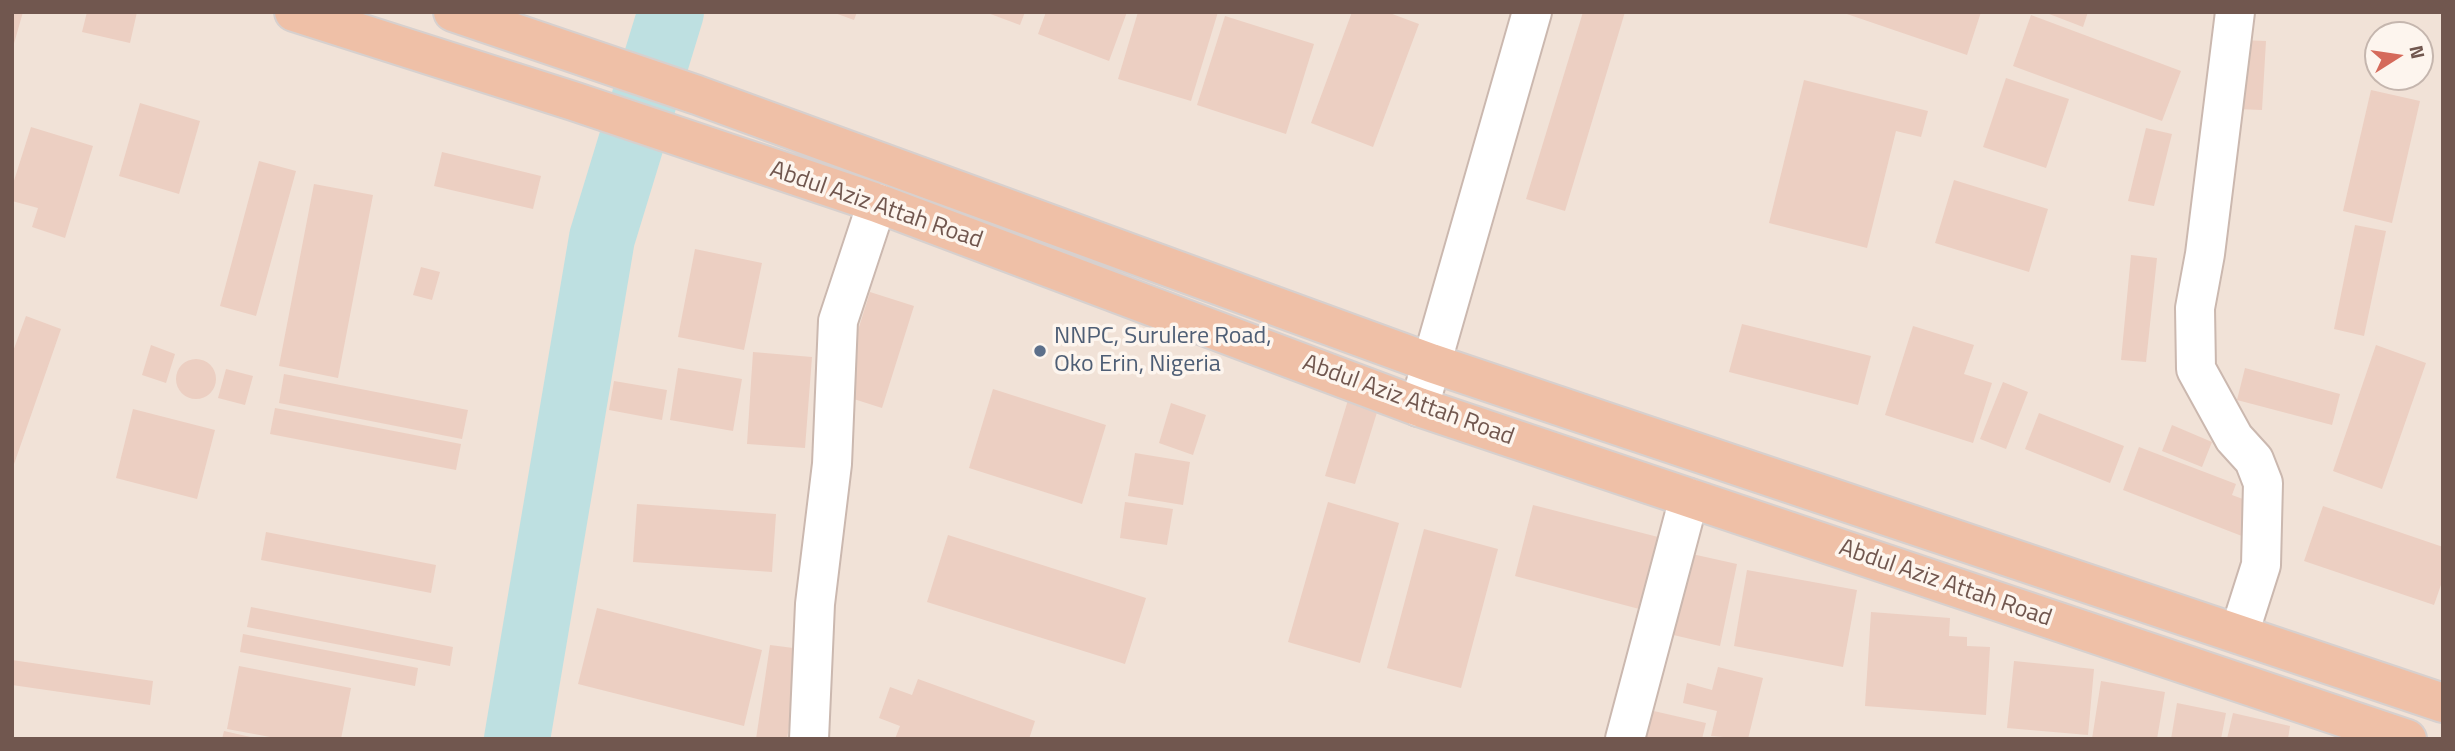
<!DOCTYPE html>
<style>
body{margin:0}
#map{position:relative;width:2455px;height:751px;overflow:hidden;background:#faf1e8;font-family:"Titillium Web",sans-serif}
canvas{display:block}
.frame{position:absolute;inset:0;border:14px solid #71574f;pointer-events:none}
.north{position:absolute;left:2364px;top:21px;width:70px;height:70px;box-sizing:border-box;background:#fdf5ee;border:2px solid #c5b6ae;border-radius:50%;rotate:78deg;font-size:19px;font-weight:700;line-height:28px;text-align:center;color:#71574f}
.north::after{content:'';display:block;margin:auto;width:24px;height:32px;background:#d56a5b;clip-path:polygon(50% 0,100% 100%,50% 72%,0 100%)}
</style>
<div id="map">
<canvas width="2455" height="751"></canvas>
<div class="frame"></div>
<div class="north">N</div>
</div>
<script>
const ctx = document.querySelector('canvas').getContext('2d');
ctx.lineJoin = 'round';
function paint(path, color) { ctx.fillStyle = color; ctx.fill(path, 'evenodd'); }
const poly = rows => new Path2D(rows.map(r => 'M' + r).join(''));
function stroke(path, color, width, dash) { ctx.strokeStyle = color; ctx.lineWidth = width; ctx.lineCap = dash ? 'butt' : 'round'; ctx.setLineDash(dash || []); ctx.stroke(path); }
function drawText(font, color, halo, rows, align = 'center') {
  ctx.font = font + ' "Titillium Web",sans-serif'; ctx.lineWidth = 7; ctx.setLineDash([]); ctx.textBaseline = 'middle'; ctx.strokeStyle = halo; ctx.fillStyle = color; for (const [text, x, y, turn = 0] of rows) {
    ctx.save(); ctx.translate(x, y); ctx.rotate((+turn || 0) * Math.PI / 180); ctx.textAlign = isNaN(turn) ? turn : align; if (halo) ctx.strokeText(text, 0, 0); ctx.fillText(text, 0, 0); ctx.restore();
  }
}
paint(poly([
 [12,12,2443,12,2443,739,12,739],
 [2378,35,2420,35,2420,77,2378,77]
]), '#f1e2d7');
stroke(poly([
 [517,739,602,238,671,12]
]), '#bee0e1', 66);
paint(poly([
 [12,12,23,12,13,47,12,47],
 [87,12,137,12,130,43,82,32],
 [832,12,857,12,854,20],
 [985,12,1025,12,1020,25],
 [1046,12,1127,12,1109,61,1038,34],
 [1138,12,1218,12,1191,101,1118,79],
 [1352,12,1387,12,1419,24,1373,147,1311,123],
 [1583,12,1625,12,1565,211,1526,199],
 [1841,12,1981,12,1967,55],
 [2044,12,2088,12,2083,27],
 [2031,15,2181,71,2162,121,2013,66],
 [1225,16,1314,44,1286,134,1197,105],
 [2241,40,2266,41,2262,110,2237,109],
 [2006,78,2069,99,2046,168,1983,147],
 [1804,80,1928,111,1921,137,1896,131,1867,248,1769,223],
 [2371,90,2420,101,2392,223,2343,211],
 [140,103,200,121,179,194,119,176],
 [31,127,93,146,65,238,32,227,38,208,12,201,12,187],
 [2146,128,2172,134,2154,206,2128,201],
 [442,152,541,176,533,209,434,186],
 [259,161,296,171,256,316,220,306],
 [1954,180,2048,209,2029,272,1935,243],
 [314,184,373,195,338,378,279,366],
 [2355,225,2386,231,2364,336,2334,329],
 [695,249,762,263,744,350,678,337],
 [2131,255,2157,258,2146,362,2121,360],
 [421,267,440,272,432,300,413,295],
 [870,292,914,306,882,408,838,394],
 [26,316,61,329,13,467,12,354],
 [1742,324,1871,356,1858,405,1729,372],
 [1913,326,1974,345,1964,374,1992,383,1973,443,1885,415],
 [151,345,175,354,166,383,142,375],
 [2376,345,2426,363,2382,489,2333,471],
 [753,352,812,357,805,448,747,444],
 '176 379a20 20 0 1 1 40 0a20 20 0 1 1-40 0Z',
 [678,368,742,379,733,431,670,420],
 [2245,368,2340,394,2332,425,2237,400],
 [226,369,253,376,245,405,218,398],
 [284,374,468,410,462,439,279,403],
 [614,381,667,390,662,420,609,410],
 [2003,382,2028,392,2006,449,1980,439],
 [993,389,1106,425,1082,504,969,468],
 [1348,400,1378,409,1355,484,1325,476],
 [1171,403,1206,415,1193,455,1159,443],
 [275,408,461,444,456,470,270,434],
 [133,409,215,430,197,499,116,478],
 [2039,413,2124,446,2110,483,2025,449],
 [2172,425,2212,442,2202,467,2162,451],
 [2139,447,2236,484,2232,495,2259,505,2247,538,2123,490],
 [1135,453,1190,462,1183,505,1128,496],
 [1125,502,1173,509,1167,545,1120,538],
 [1328,502,1399,523,1360,663,1288,642],
 [637,504,776,514,772,572,633,562],
 [1533,505,1662,538,1643,610,1515,576],
 [2323,506,2443,547,2443,579,2434,605,2304,561],
 [1424,529,1498,549,1461,688,1387,668],
 [266,532,436,565,431,593,261,560],
 [948,535,1146,598,1125,664,927,602],
 [1683,552,1737,564,1720,646,1665,633],
 [1747,570,1857,590,1843,667,1734,646],
 [251,607,453,647,450,666,247,627],
 [597,608,762,650,744,726,578,684],
 [1871,612,1950,618,1949,636,1967,637,1967,646,1990,647,1986,715,1865,706],
 [243,634,418,668,415,686,240,652],
 [770,645,801,649,787,739,756,739],
 [12,660,153,681,150,705,12,685],
 [2014,661,2094,669,2088,735,2007,728],
 [239,666,351,688,341,739,281,739,227,729],
 [1718,667,1763,678,1748,739,1711,736,1717,711,1683,703,1687,683,1712,690],
 [918,679,1035,721,1029,739,895,739,900,726,879,718,890,687,912,695],
 [2101,681,2165,692,2157,739,2092,739],
 [2177,703,2226,713,2221,739,2171,739],
 [1645,709,1706,723,1702,739,1639,739],
 [2233,713,2290,726,2288,739,2227,739],
 [224,731,255,738,255,739,222,739]
]), '#eccfc2');
const minor = poly([
 [2235,12,2205,254,2195,308,2196,369,2234,438,2254,460,2263,483,2261,565,2239,634],
 [1419,407,1532,12],
 [809,739,815,604,832,464,838,321,877,203],
 [1625,739,1689,498]
]);
const trunk = poly([
 [294,12,573,101,877,203,1419,407,2407,739],
 [453,12,697,95,1431,363,2443,703]
]);
stroke(minor, '#cbb8af', 42);
stroke(trunk, '#d7d0ce', 42);
stroke(minor, '#fff', 38);
stroke(trunk, '#efc0a7', 38);
for (const [x, y, r, color] of [
 [1040,351,7,"#5c6f8a"]
]) { const dot = new Path2D(); dot.arc(x, y, r, 0, 2 * Math.PI); ctx.fillStyle = color; ctx.fill(dot); stroke(dot, '#fdf5ee', 2.5); }
drawText('24px', '#71574f', '#fdf5ee', [
 ["Abdul Aziz Attah Road",876,206,19],
 ["Abdul Aziz Attah Road",1408,401,20],
 ["Abdul Aziz Attah Road",1945,584,19]
]);
drawText('24px', '#4e5e75', '#fdf5ee', [
 ["NNPC, Surulere Road,",1054,337],
 ["Oko Erin, Nigeria",1054,365]
], 'left');
</script>
